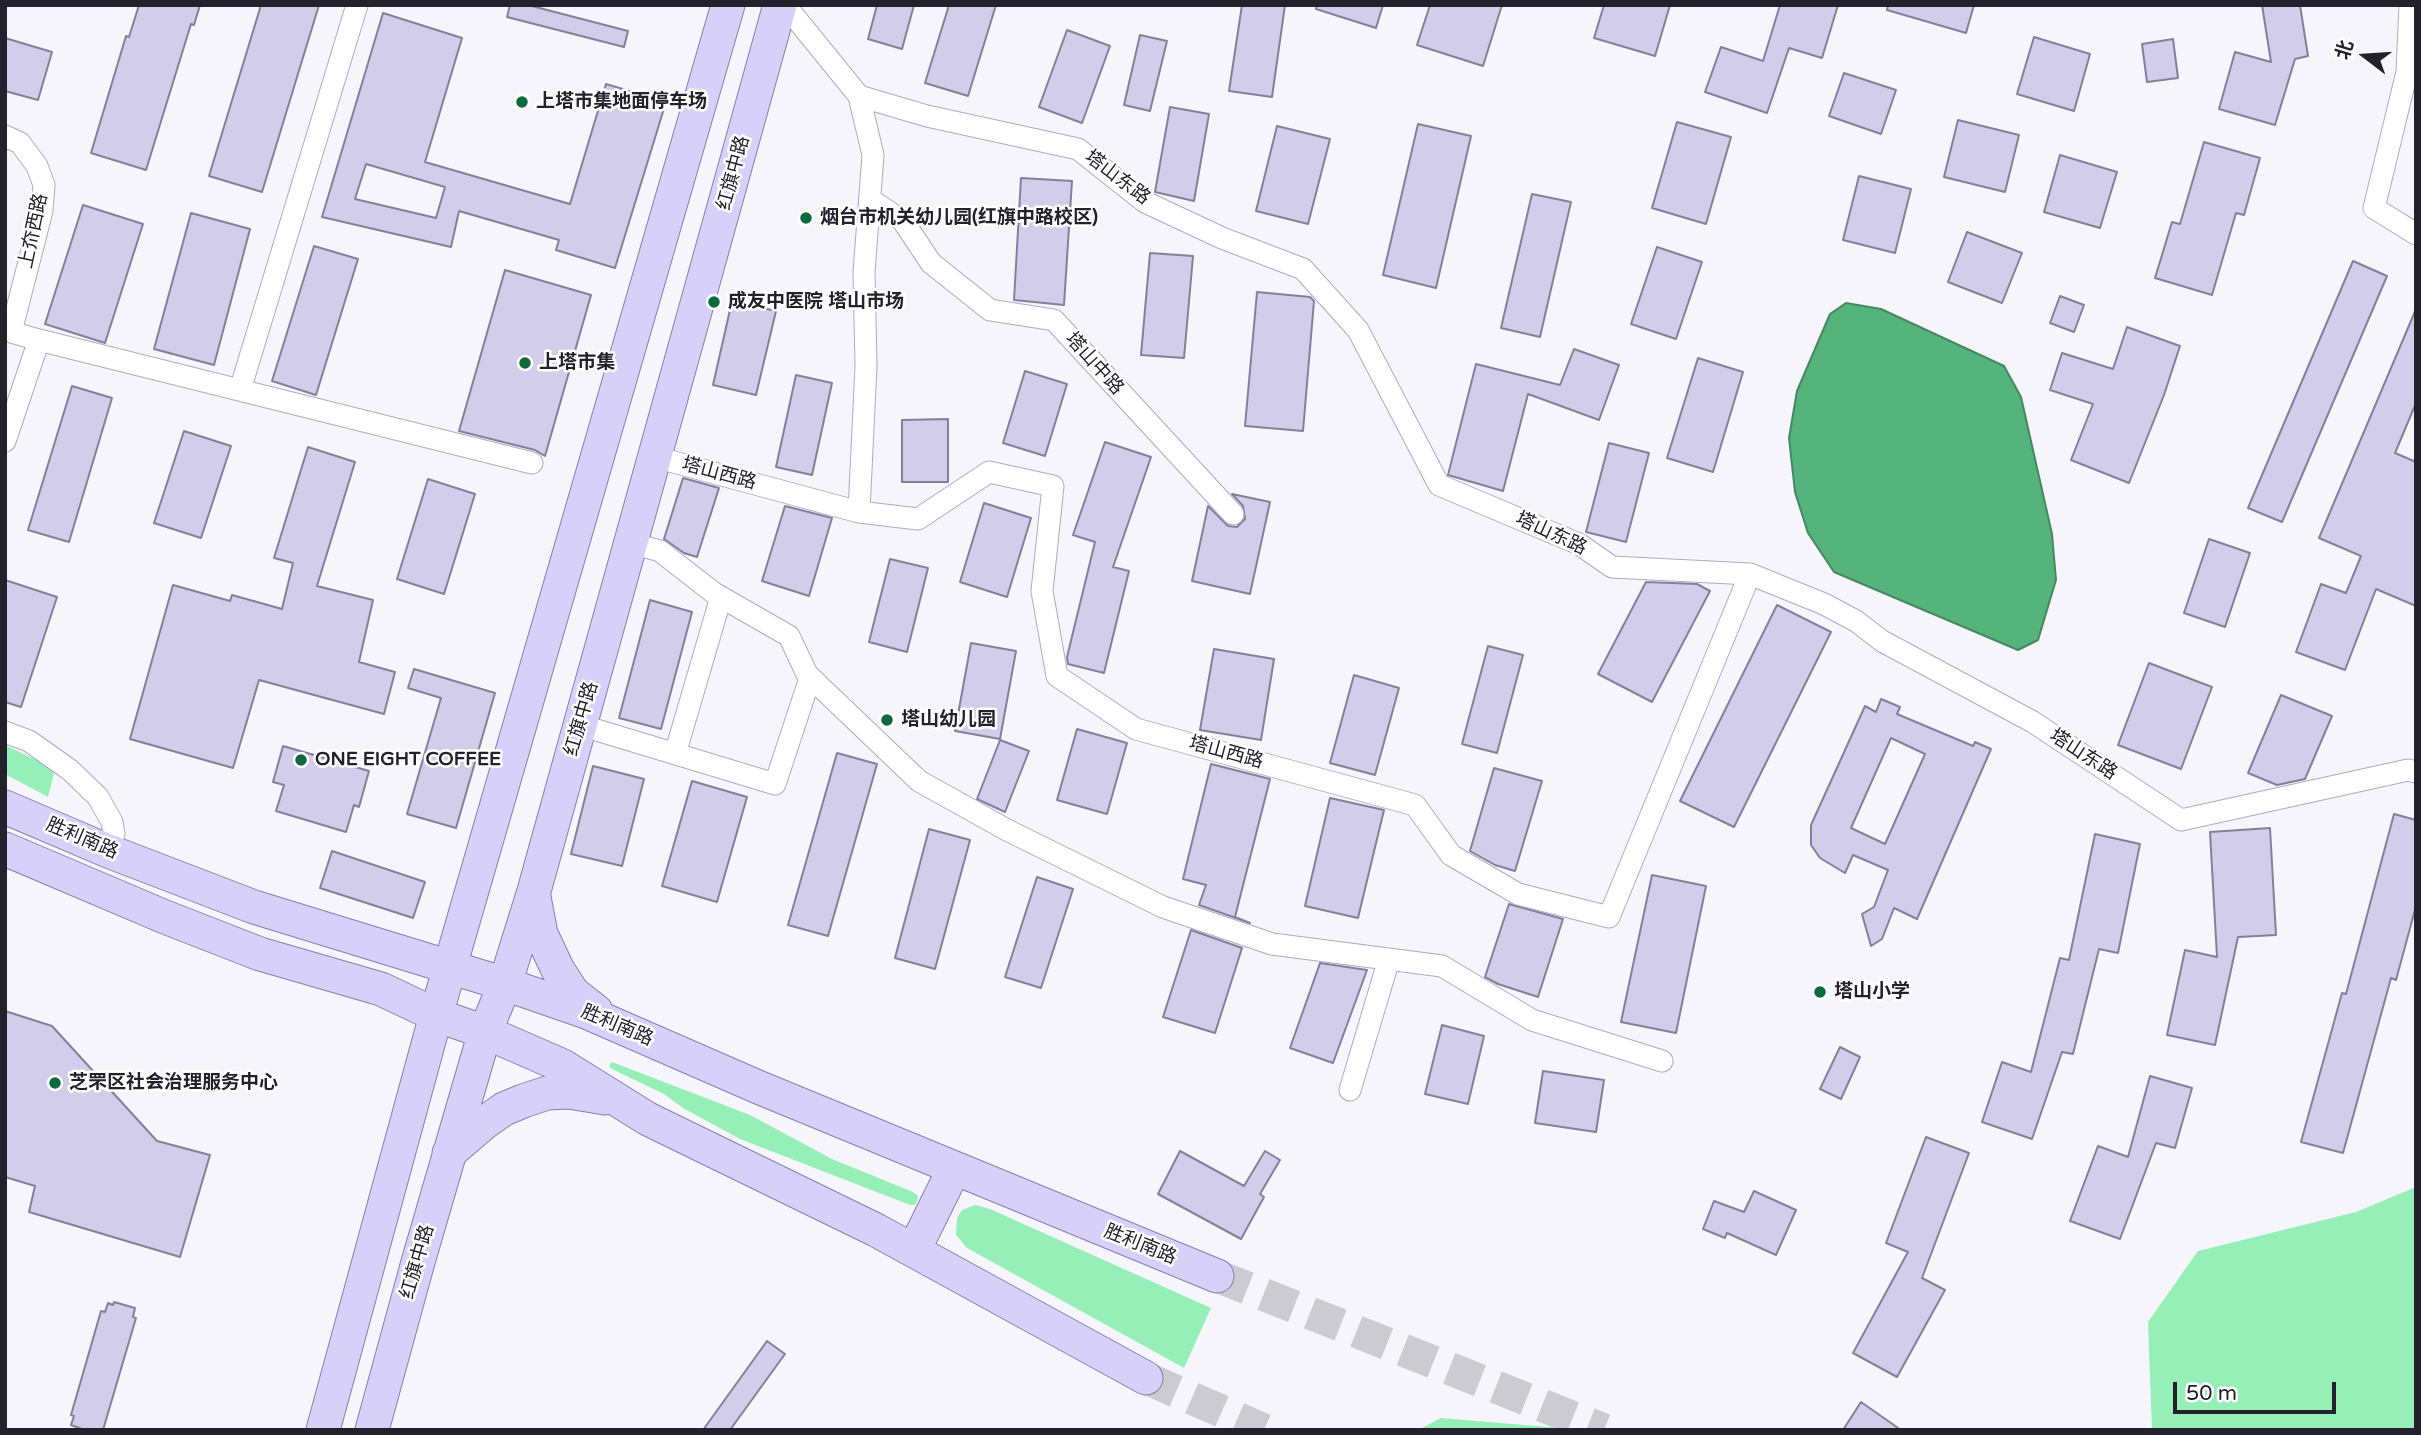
<!DOCTYPE html>
<meta charset="utf-8">
<style>
body{margin:0}
#map{position:relative;width:2421px;height:1435px;overflow:hidden;background:#f6f5fb;font-family:"Varela Round","Noto Sans SC",sans-serif}
canvas{display:block}
.frame{position:absolute;inset:0;border:7px solid #23212c;pointer-events:none}
.north{position:absolute;left:2330px;top:21px;width:70px;height:70px;-webkit-text-stroke:5px #fff;paint-order:stroke;rotate:287deg;font-size:19px;font-weight:700;line-height:28px;text-align:center;color:#23212c}
.north::after{content:'';display:block;margin:auto;width:24px;height:32px;background:#23212c;clip-path:polygon(50% 0,100% 100%,50% 72%,0 100%)}
.scale{position:absolute;left:2173px;top:1382px;width:163px;height:32px;box-sizing:border-box;border:4px solid #23212c;border-top:0;padding-left:9px;font-size:21px;line-height:24px;white-space:nowrap;color:#23212c;-webkit-text-stroke:5px #fff;paint-order:stroke}
</style>
<div id="map">
<canvas width="2421" height="1435"></canvas>
<div class="frame"></div>
<div class="north">北</div>
<div class="scale">50 m</div>
</div>
<script>
const ctx = document.querySelector('canvas').getContext('2d');
ctx.lineJoin = 'round';
function paint(path, color) { ctx.fillStyle = color; ctx.fill(path, 'evenodd'); }
const poly = rows => new Path2D(rows.map(r => 'M' + r).join(''));
function stroke(path, color, width, dash) { ctx.strokeStyle = color; ctx.lineWidth = width; ctx.lineCap = dash ? 'butt' : 'round'; ctx.setLineDash(dash || []); ctx.stroke(path); }
function drawText(font, color, halo, rows, align = 'center') {
  ctx.font = font + ' "Varela Round","Noto Sans SC",sans-serif'; ctx.lineWidth = 5; ctx.setLineDash([]); ctx.textBaseline = 'middle'; ctx.strokeStyle = halo; ctx.fillStyle = color; for (const [text, x, y, turn = 0] of rows) {
    ctx.save(); ctx.translate(x, y); ctx.rotate((+turn || 0) * Math.PI / 180); ctx.textAlign = isNaN(turn) ? turn : align; if (halo) ctx.strokeText(text, 0, 0); ctx.fillText(text, 0, 0); ctx.restore();
  }
}
paint(poly([
 [5,745,55,769,48,797,5,774],
 [612,1062,750,1115,832,1159,913,1192,918,1196,917,1201,915,1205,910,1205,740,1139,683,1108,664,1094,612,1069,609,1066],
 [2416,1187,2416,1430,2152,1430,2148,1322,2198,1251,2356,1212],
 [975,1205,990,1209,1211,1308,1184,1368,967,1248,956,1235,957,1218,962,1210],
 [1441,1418,1572,1429,1574,1430,1418,1430]
]), '#95efb7');
const water = poly([
 [1846,303,1881,309,2004,366,2021,397,2052,534,2056,580,2038,640,2018,650,1834,572,1808,533,1795,492,1789,438,1797,391,1830,314,1846,303]
]);
paint(water, '#55b37c');
stroke(water, '#468764', 2);
const building = poly([
 [139,5,200,5,194,25,191,24,146,170,91,153,126,36,129,37,139,5],
 [261,5,319,5,262,192,209,176,261,5],
 [510,5,528,5,628,31,624,47,507,17,510,5],
 [877,5,914,5,902,49,868,39,877,5],
 [949,5,996,5,968,96,925,83,949,5],
 [1242,5,1285,5,1272,97,1229,91,1242,5],
 [1317,5,1383,5,1376,28,1316,9,1317,5],
 [1430,5,1502,5,1483,66,1417,45,1430,5],
 [1604,5,1670,5,1655,56,1594,38,1604,5],
 [1780,5,1838,5,1822,58,1789,48,1767,113,1705,92,1721,47,1763,61,1780,5],
 [1888,5,1974,5,1966,33,1887,10,1888,5],
 [2262,5,2300,5,2308,56,2295,59,2275,125,2219,109,2235,52,2271,62,2262,5],
 [383,13,462,38,425,162,570,204,606,84,666,102,615,268,556,250,559,240,459,211,451,247,322,217,383,13],
 [366,164,445,187,436,218,355,199,366,164],
 [1067,30,1110,46,1082,123,1039,107,1067,30],
 [1140,35,1167,41,1150,111,1124,105,1140,35],
 [2034,37,2090,54,2074,111,2017,94,2034,37],
 [5,38,52,52,38,100,5,91,5,38],
 [2173,39,2178,78,2147,82,2142,44,2173,39],
 [1844,73,1896,90,1881,134,1829,116,1844,73],
 [1170,107,1209,114,1194,201,1155,192,1170,107],
 [1958,120,2019,135,2005,192,1944,177,1958,120],
 [1677,122,1731,137,1706,224,1652,208,1677,122],
 [1418,124,1471,136,1436,288,1383,275,1418,124],
 [1277,126,1330,139,1308,224,1256,211,1277,126],
 [2204,142,2260,158,2244,215,2236,213,2212,295,2155,278,2172,222,2180,224,2204,142],
 [2060,155,2117,172,2100,228,2044,212,2060,155],
 [1859,176,1911,189,1895,253,1843,240,1859,176],
 [1021,178,1072,181,1064,305,1014,300,1021,178],
 [1532,194,1571,202,1540,337,1501,328,1532,194],
 [83,205,143,224,105,343,45,324,83,205],
 [191,213,250,229,214,365,154,349,191,213],
 [1967,232,2022,253,2002,303,1948,282,1967,232],
 [314,246,358,259,316,395,272,381,314,246],
 [1657,247,1702,262,1676,339,1631,324,1657,247],
 [1150,253,1193,256,1184,358,1141,355,1150,253],
 [2353,261,2387,276,2282,522,2248,508,2353,261],
 [505,270,591,295,545,456,535,450,459,431,505,270],
 [1257,292,1310,297,1314,301,1303,431,1245,426,1257,292],
 [2060,296,2084,305,2074,332,2050,323,2060,296],
 [732,301,776,311,756,395,713,385,732,301],
 [2416,309,2416,403,2395,453,2416,462,2416,606,2376,589,2345,670,2296,652,2321,584,2346,593,2361,556,2319,538,2416,309],
 [2127,327,2180,346,2164,395,2129,483,2071,460,2093,404,2050,390,2062,353,2113,369,2127,327],
 [1574,349,1619,365,1599,420,1528,394,1503,491,1448,475,1476,364,1560,385,1574,349],
 [1698,358,1743,372,1713,472,1667,458,1698,358],
 [1025,371,1067,384,1045,456,1003,443,1025,371],
 [796,375,832,383,812,475,776,467,796,375],
 [72,386,112,398,69,542,28,530,72,386],
 [948,419,948,482,902,482,902,420,948,419],
 [184,431,231,446,201,538,154,523,184,431],
 [1105,442,1151,457,1113,567,1129,571,1104,673,1068,664,1067,657,1095,542,1073,535,1105,442],
 [1609,443,1649,453,1626,542,1586,532,1609,443],
 [308,447,355,462,317,586,373,600,359,662,395,672,384,714,259,680,233,768,130,739,173,585,230,601,232,595,282,609,293,563,274,558,308,447],
 [683,478,719,488,697,557,684,553,664,539,683,478],
 [428,479,475,494,444,594,397,579,428,479],
 [1232,494,1270,502,1250,594,1192,581,1208,506,1228,526,1237,527,1245,519,1243,506,1232,494],
 [984,503,1031,518,1007,597,960,582,984,503],
 [785,506,832,518,809,596,762,581,785,506],
 [2209,539,2250,553,2225,627,2184,613,2209,539],
 [890,559,928,568,907,652,869,642,890,559],
 [5,580,57,597,21,707,5,702,5,580],
 [1646,582,1697,584,1710,591,1652,702,1598,674,1646,582],
 [650,600,692,612,661,729,619,718,650,600],
 [1777,605,1831,632,1734,827,1680,801,1777,605],
 [971,643,1016,651,1000,739,955,731,971,643],
 [1488,646,1523,655,1497,753,1462,744,1488,646],
 [1214,649,1274,659,1261,740,1200,730,1214,649],
 [2149,663,2212,687,2181,769,2118,745,2149,663],
 [414,669,495,693,456,828,407,814,441,698,408,688,414,669],
 [1354,675,1399,688,1375,775,1330,763,1354,675],
 [2281,695,2332,716,2305,779,2277,785,2248,773,2281,695],
 [1881,699,1900,707,1897,714,1973,746,1975,742,1991,749,1917,919,1894,908,1882,939,1871,946,1862,914,1874,907,1888,870,1853,855,1845,873,1820,858,1811,845,1811,825,1865,706,1876,712,1881,699],
 [1891,738,1925,754,1885,844,1851,828,1891,738],
 [1077,729,1127,743,1107,814,1057,800,1077,729],
 [1000,740,1029,751,1005,812,977,799,1000,740],
 [283,746,369,771,359,807,354,805,346,832,276,811,284,785,273,782,283,746],
 [837,753,877,764,828,936,788,925,837,753],
 [1211,764,1270,779,1235,917,1250,923,1199,905,1206,885,1183,879,1211,764],
 [593,766,644,779,622,866,571,854,593,766],
 [1494,768,1542,781,1515,871,1495,865,1470,851,1494,768],
 [692,781,747,797,717,902,662,886,692,781],
 [1330,798,1384,810,1358,918,1305,906,1330,798],
 [2394,814,2416,820,2416,906,2396,980,2391,978,2343,1153,2301,1142,2342,993,2346,994,2394,814],
 [2270,828,2276,935,2238,937,2215,1045,2167,1035,2185,950,2217,957,2210,832,2270,828],
 [929,829,970,840,935,969,895,958,929,829],
 [2095,834,2140,844,2118,953,2099,949,2073,1054,2062,1052,2032,1139,1982,1122,2002,1062,2031,1072,2060,958,2069,960,2095,834],
 [332,851,425,882,413,918,320,888,332,851],
 [1652,875,1706,886,1676,1033,1621,1022,1652,875],
 [1037,877,1073,889,1041,988,1005,977,1037,877],
 [1509,904,1563,919,1538,997,1498,984,1485,977,1509,904],
 [1191,930,1242,948,1215,1033,1163,1017,1191,930],
 [1320,963,1367,970,1333,1063,1290,1048,1320,963],
 [5,1011,52,1026,157,1141,210,1155,180,1257,29,1212,35,1186,5,1177,5,1011],
 [1442,1025,1484,1036,1468,1104,1425,1094,1442,1025],
 [1840,1047,1860,1057,1841,1099,1820,1089,1840,1047],
 [1543,1071,1604,1080,1596,1132,1535,1123,1543,1071],
 [2150,1076,2192,1088,2175,1148,2156,1143,2120,1239,2070,1221,2098,1146,2128,1157,2150,1076],
 [1926,1137,1969,1153,1922,1278,1945,1290,1897,1377,1853,1353,1908,1252,1886,1243,1926,1137],
 [1180,1151,1244,1186,1265,1151,1280,1160,1260,1194,1264,1197,1241,1239,1158,1194,1180,1151],
 [1754,1191,1796,1210,1776,1255,1727,1233,1725,1238,1703,1229,1714,1201,1744,1212,1754,1191],
 [114,1302,135,1308,133,1317,136,1318,103,1430,85,1430,71,1425,74,1416,71,1415,101,1311,105,1312,108,1303,113,1305,114,1302],
 [767,1341,785,1354,730,1430,703,1430,767,1341],
 [1861,1402,1901,1430,1843,1430,1861,1402]
]);
paint(building, '#d1cdea');
stroke(building, '#84809a', 2);
stroke(poly([
 [1217,1276,1604,1430],
 [1146,1378,1264,1430]
]), '#cccbd2', 33, [33, 17]);
const street = poly([
 [785,5,859,96,873,155,864,272,866,366,859,512],
 [2410,5,2407,72,2374,208,2416,234],
 [859,96,927,116,1078,149,1145,202,1222,238,1303,269,1358,330,1439,485,1579,544,1612,567,1750,574,1824,604,1856,621,1882,641,2033,722,2181,820,2408,770,2416,772],
 [5,136,20,143,37,166,44,185,42,211,11,332,39,340,5,441],
 [871,200,903,221,931,263,990,310,1054,320,1233,514],
 [39,340,532,463],
 [240,390,357,5],
 [655,457,859,512,918,519,989,472,1053,486,1042,591,1057,676,1136,729,1415,805,1451,855,1518,894,1609,917,1750,574],
 [631,543,660,551,714,593,789,636,807,674,919,781,1007,830,1163,907,1272,944,1442,966,1532,1020,1662,1061],
 [580,725,775,784,810,678],
 [5,732,29,741,70,770,98,797,112,822,114,834,108,851],
 [675,754,721,597],
 [1350,1090,1389,959]
]);
const primary = poly([
 [5,807,108,851,254,907,505,984,586,1012,758,1087,1217,1276],
 [5,849,165,917,260,954,381,989,436,1015,485,1032,563,1066,648,1119,876,1230,1146,1378],
 [534,897,541,934,558,970,573,993,596,1011],
 [449,1153,484,1123,504,1109,523,1101,547,1093,569,1092,605,1098],
 [914,1250,954,1169],
 [323,1430,436,1015,728,5],
 [372,1430,418,1262,485,1032,505,984,534,891,780,5]
]);
stroke(street, '#aeaac6', 23);
stroke(primary, '#867eaf', 35);
stroke(street, '#fff', 21);
stroke(primary, '#d7d0f9', 33);
for (const [x, y, r, color] of [
 [522,102,7,"#0e6a3e"],
 [806,218,7,"#0e6a3e"],
 [714,302,7,"#0e6a3e"],
 [525,363,7,"#0e6a3e"],
 [887,720,7,"#0e6a3e"],
 [301,760,7,"#0e6a3e"],
 [1820,992,7,"#0e6a3e"],
 [55,1083,7,"#0e6a3e"]
]) { const dot = new Path2D(); dot.arc(x, y, r, 0, 2 * Math.PI); ctx.fillStyle = color; ctx.fill(dot); stroke(dot, '#fff', 2.5); }
drawText('bold 19px', '#23212c', '#fff', [
 ["上塔市集地面停车场",536,102],
 ["烟台市机关幼儿园(红旗中路校区)",820,218],
 ["成友中医院 塔山市场",728,302],
 ["上塔市集",539,363],
 ["塔山幼儿园",901,720],
 ["ONE EIGHT COFFEE",315,760],
 ["塔山小学",1834,992],
 ["芝罘区社会治理服务中心",69,1083]
], 'left');
drawText('19px', '#23212c', '#fff', [
 ["红旗中路",734,173,-75],
 ["塔山东路",1117,178,37],
 ["上夼西路",34,231,-78],
 ["塔山中路",1094,364,48],
 ["塔山西路",719,474,15],
 ["塔山东路",1551,534,25],
 ["红旗中路",582,719,-74],
 ["塔山西路",1226,753,15],
 ["塔山东路",2083,755,33],
 ["胜利南路",82,839,23],
 ["胜利南路",617,1026,23],
 ["胜利南路",1140,1245,22],
 ["红旗中路",418,1262,-74]
]);
</script>
